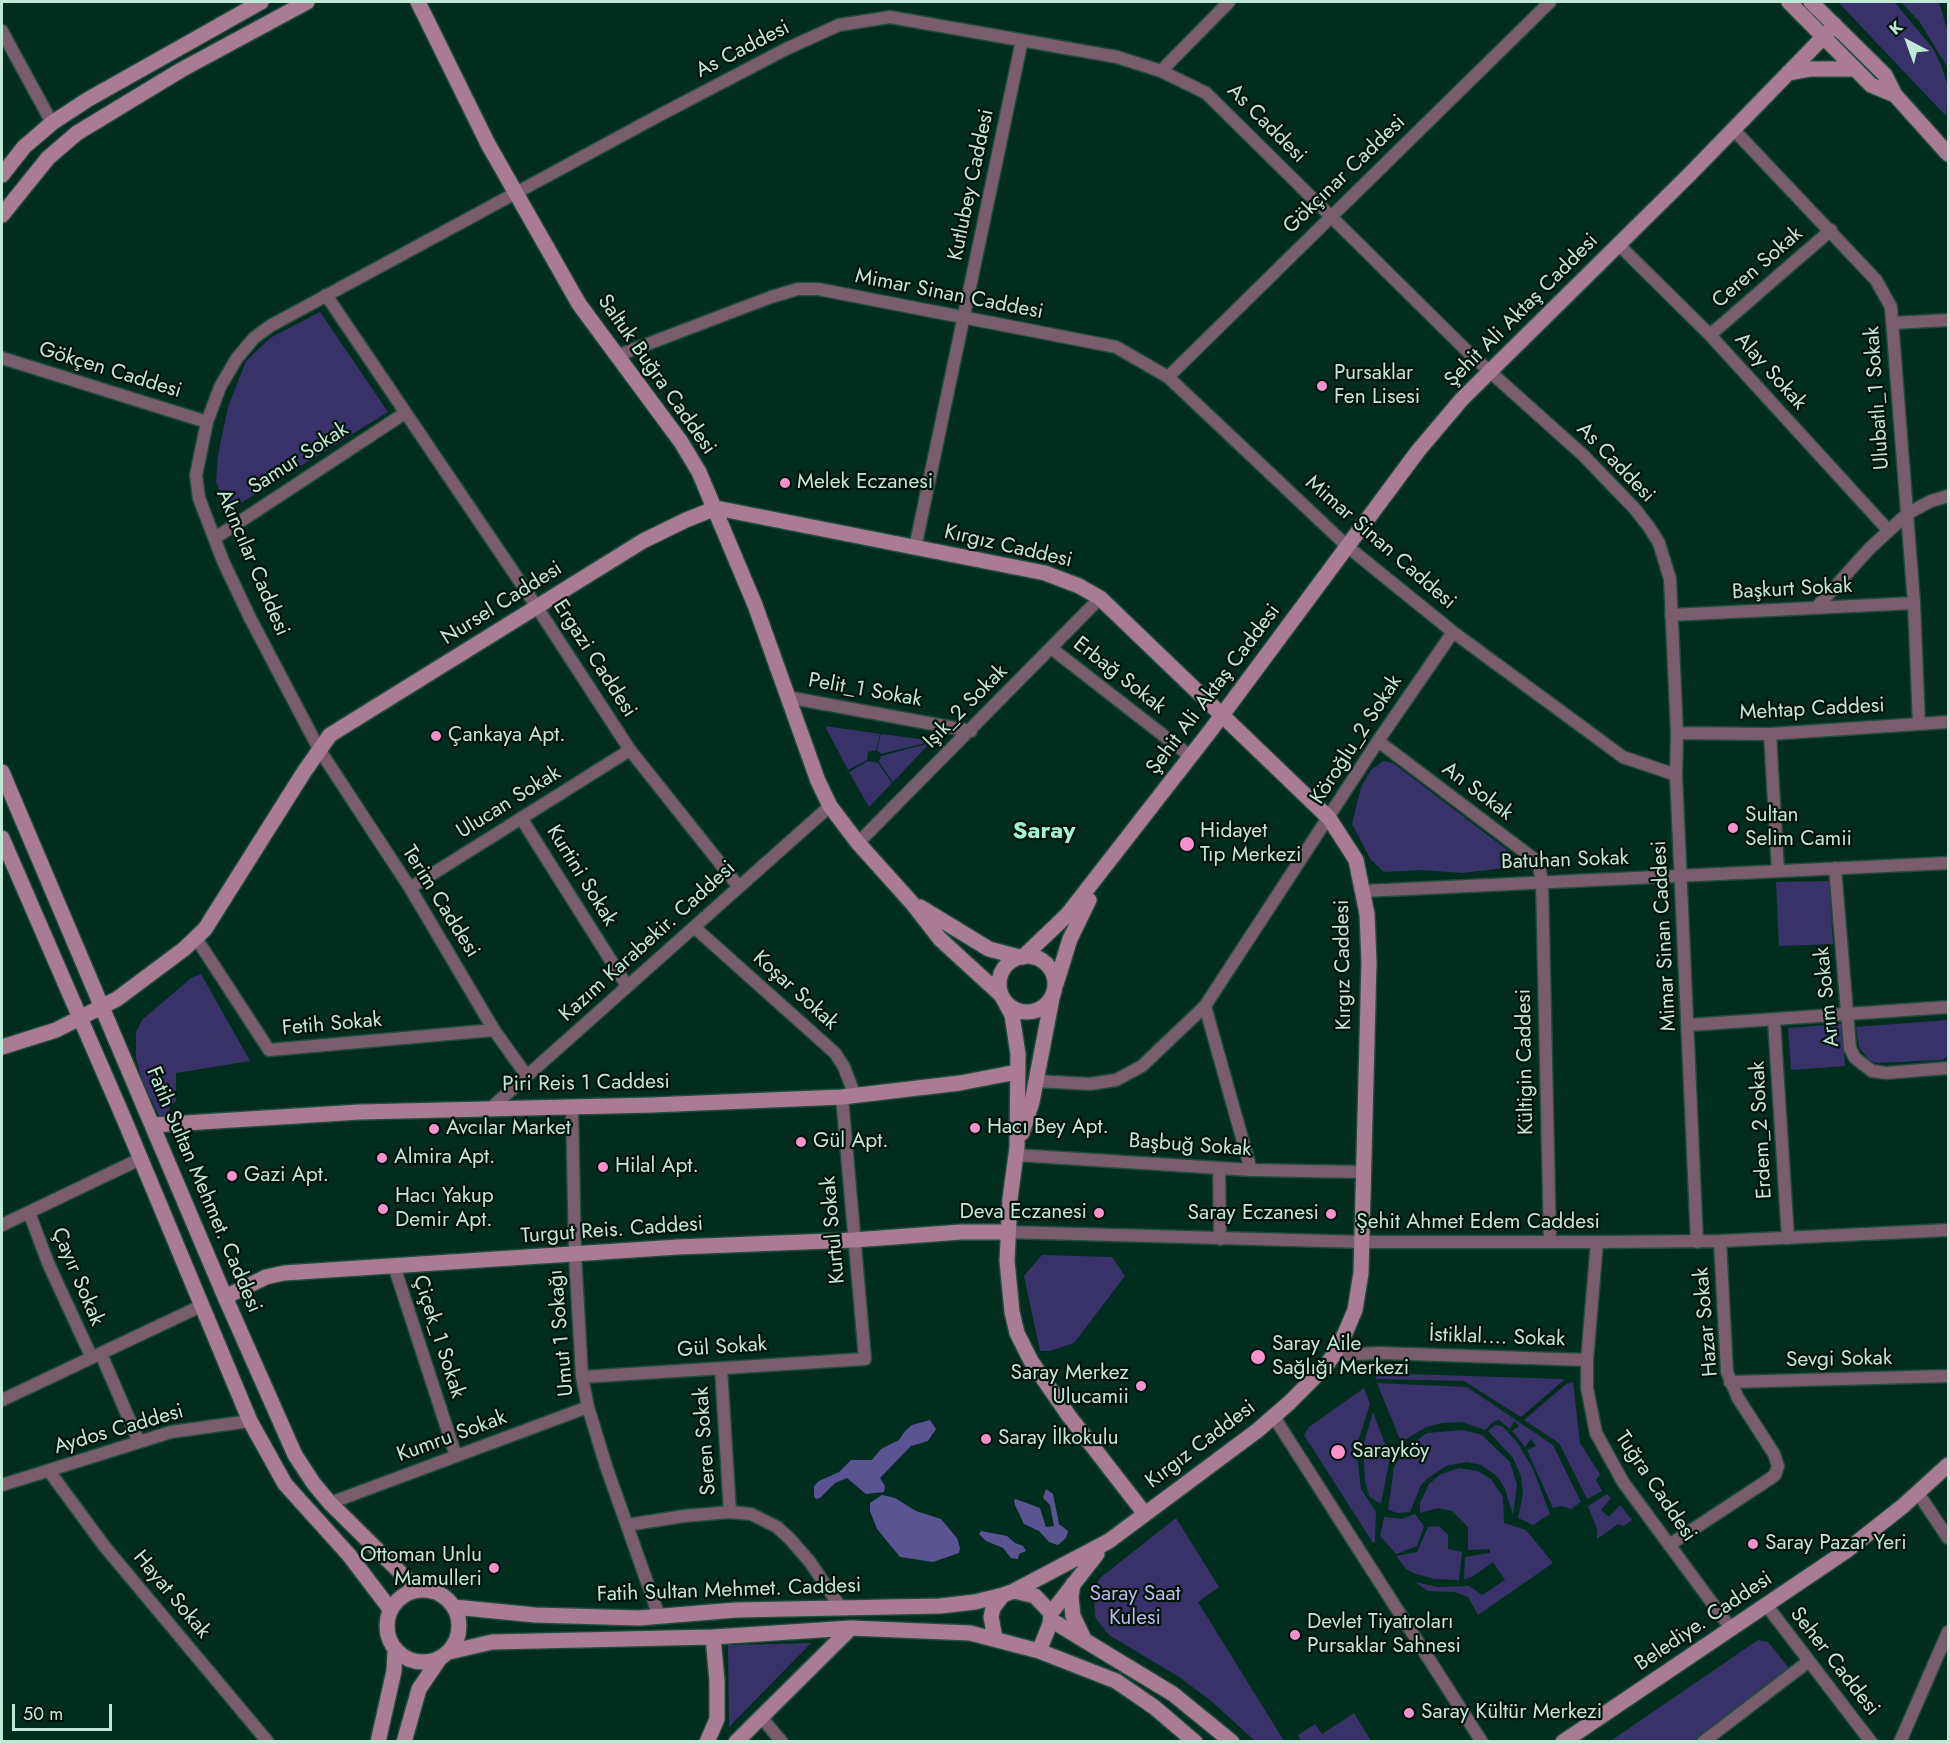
<!DOCTYPE html>
<meta charset="utf-8">
<style>
body{margin:0}
#map{position:relative;width:1950px;height:1743px;overflow:hidden;background:#002d1e;font-family:Jost,sans-serif}
canvas{display:block}
.frame{position:absolute;inset:0;border:3px solid #c1e8d6;pointer-events:none}
.north{position:absolute;left:1878px;top:12px;width:60px;height:60px;-webkit-text-stroke:4px #00130a;paint-order:stroke;rotate:319deg;font-size:16px;font-weight:700;line-height:24px;text-align:center;color:#c1e8d6}
.north::after{content:'';display:block;margin:auto;width:21px;height:27px;background:#c1e8d6;clip-path:polygon(50% 0,100% 100%,50% 72%,0 100%)}
.scale{position:absolute;left:12px;top:1704px;width:100px;height:27px;box-sizing:border-box;border:3px solid #c1e8d6;border-top:0;padding-left:8px;font-size:18px;line-height:21px;white-space:nowrap;color:#c1e8d6;-webkit-text-stroke:4px #00130a;paint-order:stroke}
</style>
<div id="map">
<canvas width="1950" height="1743"></canvas>
<div class="frame"></div>
<div class="north">K</div>
<div class="scale">50 m</div>
</div>
<script>
const ctx = document.querySelector('canvas').getContext('2d');
ctx.lineJoin = 'round';
function paint(path, color) { ctx.fillStyle = color; ctx.fill(path, 'evenodd'); }
const poly = rows => new Path2D(rows.map(r => 'M' + r).join(''));
function stroke(path, color, width, dash) { ctx.strokeStyle = color; ctx.lineWidth = width; ctx.lineCap = dash ? 'butt' : 'round'; ctx.setLineDash(dash || []); ctx.stroke(path); }
function drawText(font, color, halo, rows, align = 'center') {
  ctx.font = font + ' Jost,sans-serif'; ctx.lineWidth = 4.5; ctx.setLineDash([]); ctx.textBaseline = 'middle'; ctx.strokeStyle = halo; ctx.fillStyle = color; for (const [text, x, y, turn = 0] of rows) {
    ctx.save(); ctx.translate(x, y); ctx.rotate((+turn || 0) * Math.PI / 180); ctx.textAlign = isNaN(turn) ? turn : align; if (halo) ctx.strokeText(text, 0, 0); ctx.fillText(text, 0, 0); ctx.restore();
  }
}
paint(poly([
 [1838,2,1895,3,1932,47,1941,65,1948,86,1946,116],
 [1901,2,1939,2,1948,32,1948,68,1919,21],
 [320,312,388,412,228,511,216,482,218,455,228,407,246,361,270,338],
 [825,726,880,734,876,750,868,752,867,760,848,770],
 [881,734,927,740,929,742,881,754,877,750],
 [930,743,893,782,879,762,881,756],
 [868,761,878,763,892,783,869,807,849,772],
 [1383,761,1393,763,1510,852,1511,867,1463,873,1421,870,1384,872,1371,860,1352,824,1361,787,1371,770],
 [1829,881,1833,944,1779,946,1776,882],
 [201,974,250,1061,176,1073,176,1101,170,1106,168,1119,161,1119,143,1084,136,1058,136,1032,142,1020,191,978],
 [1948,1020,1948,1056,1943,1060,1877,1063,1869,1060,1859,1047,1856,1027],
 [1842,1024,1845,1066,1791,1070,1788,1028],
 [1042,1255,1112,1257,1125,1276,1074,1343,1050,1351,1040,1351,1024,1276],
 [1375,1373,1563,1379,1564,1380,1521,1417,1464,1381,1376,1379],
 [1573,1382,1580,1443,1600,1474,1596,1480,1602,1491,1587,1499,1559,1443,1524,1420,1565,1385],
 [1377,1383,1467,1387,1553,1445,1581,1502,1571,1509,1561,1506,1553,1508,1527,1450,1536,1446,1531,1439,1525,1447,1512,1431,1519,1426,1514,1421,1510,1429,1499,1420,1494,1421,1485,1430,1462,1422,1442,1423,1426,1427,1401,1442],
 [1364,1388,1370,1404,1359,1438,1357,1455,1361,1489,1376,1512,1375,1541,1373,1543,1304,1435,1309,1427],
 [1373,1412,1390,1457,1381,1504,1369,1496,1365,1481,1363,1446],
 [1495,1425,1502,1426,1517,1442,1533,1469,1550,1514,1533,1525,1518,1518,1523,1494,1521,1476,1513,1458,1488,1431],
 [1463,1430,1482,1435,1510,1462,1517,1485,1513,1515,1505,1489,1498,1477,1481,1465,1467,1462,1446,1466,1428,1478,1421,1485,1410,1512,1398,1513,1388,1510,1394,1467,1406,1448,1427,1433],
 [1459,1468,1478,1471,1491,1479,1503,1497,1504,1523,1526,1530,1553,1563,1478,1615,1468,1597,1455,1592,1428,1591,1415,1582,1438,1587,1469,1586,1482,1595,1505,1580,1493,1562,1472,1577,1464,1579,1465,1557,1490,1553,1490,1549,1468,1550,1468,1527,1452,1511,1438,1508,1420,1513,1420,1503,1429,1484,1441,1474],
 [1607,1494,1611,1498,1601,1510,1609,1517,1620,1505,1632,1520,1624,1526,1618,1524,1597,1539,1597,1529,1588,1506],
 [1415,1514,1424,1526,1417,1546,1396,1554,1380,1536,1384,1517,1402,1519],
 [1176,1518,1219,1587,1198,1602,1284,1741,1255,1741,1210,1700,1179,1677,1109,1635,1095,1617,1094,1589,1100,1578],
 [1439,1526,1448,1535,1448,1549,1462,1552,1459,1580,1434,1579,1413,1573,1406,1569,1396,1556,1417,1552,1428,1527],
 [1758,1640,1768,1642,1789,1668,1695,1741,1609,1742],
 [811,1643,729,1727,728,1645],
 [1354,1713,1371,1741,1301,1741,1298,1735,1315,1724,1322,1734]
]), '#393269');
paint(poly([
 [930,1420,936,1429,928,1441,911,1446,880,1478,885,1486,884,1492,866,1494,847,1478,835,1483,820,1498,816,1499,814,1496,814,1486,819,1481,839,1472,851,1460,872,1460,881,1449,899,1440,905,1431,912,1425],
 [1046,1489,1053,1494,1059,1524,1068,1531,1066,1538,1058,1545,1049,1542,1039,1531,1024,1524,1015,1505,1014,1500,1016,1499,1040,1508,1046,1527,1054,1526,1050,1505,1043,1498],
 [882,1495,895,1498,916,1511,941,1519,957,1538,960,1548,959,1553,933,1562,900,1557,877,1529,870,1511,870,1503],
 [981,1531,1007,1536,1015,1543,1023,1546,1026,1551,1019,1554,1018,1559,1011,1558,1003,1548,986,1541,979,1534]
]), '#5a5493');
const street = poly([
 [2,31,52,123],
 [1161,71,1229,2],
 [1733,129,1876,280,1891,307,1914,603,1919,724],
 [1619,245,1710,335,1888,530],
 [326,295,531,598,630,750,739,887],
 [1893,323,1948,320],
 [1710,335,1831,230],
 [616,356,771,297,798,289,818,289,1116,347,1168,377,1348,547,1453,632,1623,757,1676,775,1697,1242],
 [2,358,207,422],
 [1168,377,1550,2],
 [215,538,405,413],
 [915,548,1022,40],
 [1816,608,1869,549,1907,514,1931,501,1948,496],
 [1671,615,1914,603],
 [1051,648,1190,756],
 [787,697,971,731],
 [1677,733,1770,734,1948,722],
 [1770,734,1778,871],
 [1378,741,1538,862,1542,881,1550,1242],
 [521,818,627,986],
 [858,843,1100,598],
 [1835,868,1850,1048,1855,1058,1872,1071,1886,1073,1948,1068],
 [410,888,630,750],
 [1364,891,1948,863],
 [694,927,835,1053,844,1067,855,1096],
 [196,938,269,1050,494,1030],
 [1205,1006,1251,1170],
 [1774,1020,1788,1238],
 [1689,1025,1948,1007],
 [527,1076,494,1030,410,888,319,749,250,618,223,561,199,498,196,475,207,422,220,387,237,358,254,338,270,326,658,116,786,49,839,25,890,17,1117,57,1161,71,1206,93,1468,352,1583,455,1635,509,1649,527,1659,543,1670,579,1677,733,1676,775],
 [1036,1081,1090,1084,1116,1080,1142,1066,1205,1006,1378,741,1453,632],
 [492,1107,830,806],
 [572,1107,575,1254,582,1377,588,1407,606,1466,659,1616],
 [1016,1155,1251,1170,1362,1172],
 [1219,1168,1220,1239],
 [29,1212,48,1263,91,1356],
 [2,1225,140,1159],
 [1007,1232,1363,1242,1597,1242,1720,1241,1948,1230],
 [1597,1242,1587,1360,1587,1388,1596,1433,1623,1482,1732,1630],
 [394,1266,456,1456],
 [101,1354,139,1442],
 [1333,1355,1380,1353,1587,1360],
 [721,1368,730,1512],
 [582,1377,865,1359,842,1097],
 [1730,1382,1948,1376],
 [2,1400,201,1306],
 [1274,1417,1482,1742],
 [49,1471,105,1547,268,1742],
 [2,1485,171,1432,250,1421],
 [1918,1493,1948,1538],
 [330,1503,588,1407],
 [627,1525,684,1516,730,1512,751,1514,777,1527,790,1539,810,1562,841,1608],
 [1669,1545,1768,1480,1775,1475,1778,1466,1774,1454,1738,1398,1727,1372,1720,1241],
 [1767,1606,1871,1742],
 [761,1717,782,1742],
 [1703,1742,1809,1661],
 [1900,1742,1948,1632]
]);
const secondary = poly([
 [418,2,488,144,579,304,681,442,699,472,755,605,818,781,830,806,858,843,912,903,940,939,1000,994],
 [1789,2,1871,85,1895,95],
 [1811,2,1885,75,1895,95,1948,154],
 [1788,73,1810,69,1855,69],
 [2,175,24,147,52,123,87,100,261,2],
 [2,215,48,158,77,133,181,70,307,2],
 [2,772,225,1297,295,1455,314,1484,330,1503,418,1590],
 [2,838,124,1119,250,1421,285,1484,349,1555,390,1609],
 [920,907,989,949,1019,957],
 '999 984a28 28 0 1 1 56 0a28 28 0 1 1-56 0Z',
 [1023,957,1067,915,1211,730,1418,451,1462,399,1690,174,1835,25],
 [1056,984,1070,939,1089,900],
 [1005,1002,1012,1015,1018,1054,1017,1147,1010,1199,1007,1261,1012,1312,1017,1333,1031,1361,1069,1416,1145,1514],
 [2,1047,56,1030,117,999,184,949,205,929,304,772,330,735,643,541,686,520,716,508,1045,573,1079,586,1100,598,1329,818,1356,860,1367,914,1369,962,1361,1273,1355,1310,1340,1345,1326,1366,1289,1403,1258,1430,1109,1541,1014,1591],
 [153,1125,360,1112,652,1105,842,1097,960,1083,1017,1072],
 [1022,1133,1032,1102,1052,998],
 [225,1297,266,1277,284,1273,678,1247,854,1240,961,1232,1007,1232],
 [1073,1584,1071,1597,1073,1616,1085,1641],
 '387 1626a36 36 0 1 1 72 0a36 36 0 1 1-72 0Z',
 [454,1607,535,1615,639,1618,736,1610,940,1606,975,1602,1003,1595],
 [1051,1613,1097,1554],
 [1051,1620,1173,1694,1232,1742],
 [1039,1651,1116,1681,1154,1707,1195,1742],
 [449,1652,492,1642,713,1637,851,1628,970,1633,1039,1651,1050,1624,1051,1613,1035,1596,1014,1591,1003,1595,993,1608,991,1617,995,1638],
 [378,1742,394,1671,395,1650],
 [404,1742,419,1689,440,1658],
 [707,1742,717,1719,717,1681,713,1637],
 [736,1742,851,1628],
 [1563,1742,1846,1551,1903,1506,1948,1465]
]);
stroke(street, '#1f4b3b', 15);
stroke(secondary, '#1f4b3b', 18);
stroke(street, '#795d6c', 12);
stroke(secondary, '#a97c94', 15);
for (const [x, y, r, color] of [
 [1322,386,6,"#f890cb"],
 [785,483,6,"#f890cb"],
 [436,736,6,"#f890cb"],
 [1733,828,6,"#f890cb"],
 [1187,844,8,"#f890cb"],
 [975,1128,6,"#f890cb"],
 [434,1129,6,"#f890cb"],
 [801,1142,6,"#f890cb"],
 [382,1158,6,"#f890cb"],
 [603,1167,6,"#f890cb"],
 [232,1176,6,"#f890cb"],
 [383,1209,6,"#f890cb"],
 [1099,1213,6,"#f890cb"],
 [1331,1214,6,"#f890cb"],
 [1258,1357,8,"#f890cb"],
 [1141,1386,6,"#f890cb"],
 [986,1439,6,"#f890cb"],
 [1338,1452,8,"#f890cb"],
 [1753,1544,6,"#f890cb"],
 [494,1568,6,"#f890cb"],
 [1295,1635,6,"#f890cb"],
 [1409,1713,6,"#f890cb"]
]) { const dot = new Path2D(); dot.arc(x, y, r, 0, 2 * Math.PI); ctx.fillStyle = color; ctx.fill(dot); stroke(dot, '#00130a', 2); }
drawText('21px', '#c1e8d6', '#00130a', [
 ["As Caddesi",743,50,-27],
 ["As Caddesi",1266,124,45],
 ["Gökçınar Caddesi",1345,175,-44],
 ["Kutlubey Caddesi",972,185,-78],
 ["Ceren Sokak",1758,268,-41],
 ["Mimar Sinan Caddesi",949,295,11],
 ["Şehit Ali Aktaş Caddesi",1522,311,-45],
 ["Gökçen Caddesi",110,371,17],
 ["Alay Sokak",1770,372,48],
 ["Saltuk Buğra Caddesi",656,375,55],
 ["Ulubatlı_1 Sokak",1878,398,-94],
 ["Samur Sokak",299,459,-33],
 ["As Caddesi",1615,463,46],
 ["Mimar Sinan Caddesi",1380,543,41],
 ["Kırgız Caddesi",1008,547,13],
 ["Akıncılar Caddesi",252,563,67],
 ["Başkurt Sokak",1792,590,-3],
 ["Nursel Caddesi",502,604,-32],
 ["Ergazi Caddesi",594,659,57],
 ["Erbağ Sokak",1119,676,38],
 ["Şehit Ali Aktaş Caddesi",1214,690,-53],
 ["Pelit_1 Sokak",865,691,10],
 ["Işık_2 Sokak",966,707,-45],
 ["Mehtap Caddesi",1812,710,-3],
 ["Köroğlu_2 Sokak",1357,740,-57],
 ["An Sokak",1477,792,37],
 ["Ulucan Sokak",509,803,-32],
 ["Batuhan Sokak",1565,861,-2],
 ["Kurtini Sokak",581,876,58],
 ["Terim Caddesi",440,902,58],
 ["Mimar Sinan Caddesi",1665,936,-93],
 ["Kazım Karabekir. Caddesi",648,942,-42],
 ["Kırgız Caddesi",1344,965,-91],
 ["Koşar Sokak",795,991,42],
 ["Arım Sokak",1828,997,-96],
 ["Fetih Sokak",332,1025,-5],
 ["Kültigin Caddesi",1526,1062,-91],
 ["Piri Reis 1 Caddesi",586,1084,-1],
 ["Erdem_2 Sokak",1762,1130,-93],
 ["Başbuğ Sokak",1190,1146,4],
 ["Fatih Sultan Mehmet. Caddesi",203,1190,67],
 ["Şehit Ahmet Edem Caddesi",1478,1223],
 ["Kurtul Sokak",834,1230,-95],
 ["Turgut Reis. Caddesi",612,1231,-4],
 ["Çayır Sokak",77,1277,67],
 ["Hazar Sokak",1707,1322,-95],
 ["Umut 1 Sokağı",562,1333,-95],
 ["Çiçek_1 Sokak",438,1337,72],
 ["İstiklal.... Sokak",1497,1338,2],
 ["Gül Sokak",722,1348,-4],
 ["Sevgi Sokak",1839,1360,-1],
 ["Aydos Caddesi",119,1430,-16],
 ["Kumru Sokak",452,1437,-20],
 ["Seren Sokak",706,1441,-94],
 ["Kırgız Caddesi",1201,1445,-37],
 ["Tuğra Caddesi",1655,1487,56],
 ["Fatih Sultan Mehmet. Caddesi",729,1591,-2],
 ["Hayat Sokak",171,1595,50],
 ["Belediye. Caddesi",1704,1622,-34],
 ["Seher Caddesi",1834,1662,52]
]);
drawText('21px', '#c1e8d6', '#00130a', [
 ["Pursaklar",1334,374],
 ["Fen Lisesi",1334,398],
 ["Melek Eczanesi",797,483],
 ["Çankaya Apt.",448,736],
 ["Sultan",1745,816],
 ["Selim Camii",1745,840],
 ["Hidayet",1200,832],
 ["Tıp Merkezi",1200,856],
 ["Hacı Bey Apt.",987,1128],
 ["Avcılar Market",446,1129],
 ["Gül Apt.",813,1142],
 ["Almira Apt.",394,1158],
 ["Hilal Apt.",615,1167],
 ["Gazi Apt.",244,1176],
 ["Hacı Yakup",395,1197],
 ["Demir Apt.",395,1221],
 ["Deva Eczanesi",1087,1213,"right"],
 ["Saray Eczanesi",1319,1214,"right"],
 ["Saray Aile",1272,1345],
 ["Sağlığı Merkezi",1272,1369],
 ["Saray Merkez",1129,1374,"right"],
 ["Ulucamii",1129,1398,"right"],
 ["Saray İlkokulu",998,1439],
 ["Sarayköy",1352,1452],
 ["Saray Pazar Yeri",1765,1544],
 ["Ottoman Unlu",482,1556,"right"],
 ["Mamulleri",482,1580,"right"],
 ["Devlet Tiyatroları",1307,1623],
 ["Pursaklar Sahnesi",1307,1647],
 ["Saray Kültür Merkezi",1421,1713]
], 'left');
drawText('21px', '#bbb9f0', '#00130a', [
 ["Saray Saat",1135,1595],
 ["Kulesi",1135,1619]
]);
drawText('bold 24px', '#a1f5d2', '#00130a', [
 ["Saray",1044,832]
]);
</script>
